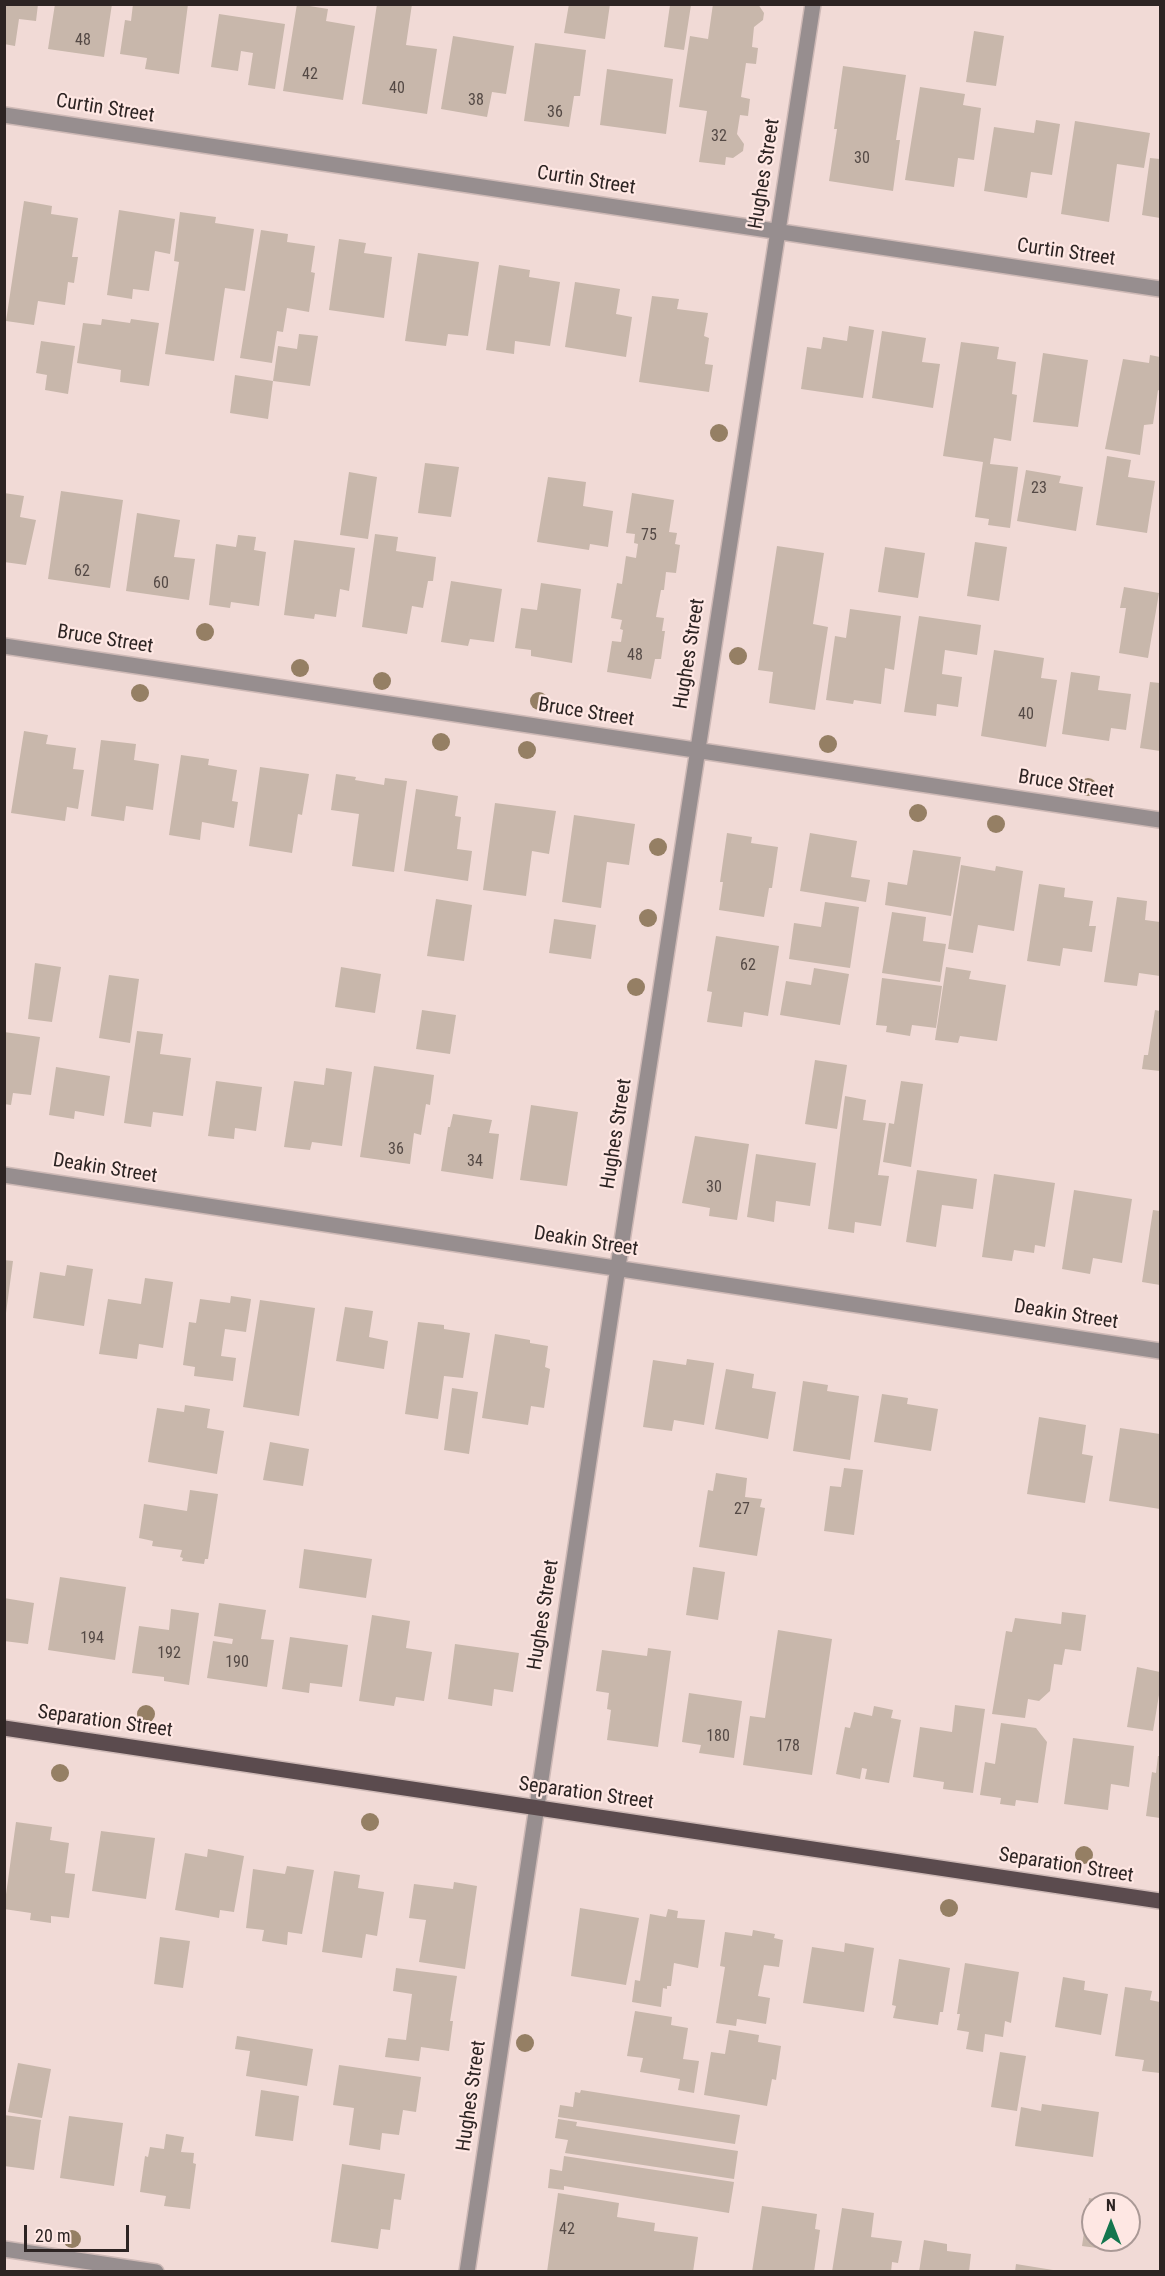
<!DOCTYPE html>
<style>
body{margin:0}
#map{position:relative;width:1165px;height:2276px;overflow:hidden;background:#f1dad6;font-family:"Roboto Condensed",sans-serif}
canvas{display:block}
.frame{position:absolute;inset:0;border:6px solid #2d2423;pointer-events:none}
.north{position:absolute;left:1081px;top:2192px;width:60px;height:60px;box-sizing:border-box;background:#fee7e3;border:2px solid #aa9996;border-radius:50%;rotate:0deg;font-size:16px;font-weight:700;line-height:24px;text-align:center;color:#2d2423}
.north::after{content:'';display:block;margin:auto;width:21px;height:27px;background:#14764e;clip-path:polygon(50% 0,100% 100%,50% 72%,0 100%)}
.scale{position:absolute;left:24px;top:2225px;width:105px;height:27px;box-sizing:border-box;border:3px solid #2d2423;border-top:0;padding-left:8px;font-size:18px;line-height:21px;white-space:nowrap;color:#2d2423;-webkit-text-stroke:4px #fee7e3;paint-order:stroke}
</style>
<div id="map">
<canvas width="1165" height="2276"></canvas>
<div class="frame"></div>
<div class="north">N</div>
<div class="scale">20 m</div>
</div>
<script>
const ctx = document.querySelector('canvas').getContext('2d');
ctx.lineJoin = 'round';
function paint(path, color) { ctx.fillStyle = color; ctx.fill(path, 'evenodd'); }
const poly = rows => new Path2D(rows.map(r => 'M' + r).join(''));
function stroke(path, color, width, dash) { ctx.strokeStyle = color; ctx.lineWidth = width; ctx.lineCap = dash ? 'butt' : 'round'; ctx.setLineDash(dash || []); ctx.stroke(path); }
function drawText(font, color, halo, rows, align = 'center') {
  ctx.font = font + ' "Roboto Condensed",sans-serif'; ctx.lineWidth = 4.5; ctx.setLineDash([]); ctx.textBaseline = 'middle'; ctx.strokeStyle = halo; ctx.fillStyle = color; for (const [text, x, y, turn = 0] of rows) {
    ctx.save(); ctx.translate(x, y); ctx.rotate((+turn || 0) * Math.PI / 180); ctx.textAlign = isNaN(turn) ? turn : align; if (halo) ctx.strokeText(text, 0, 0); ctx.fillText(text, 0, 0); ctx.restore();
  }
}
paint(poly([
 [4,4,38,4,36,21,19,19,15,46,4,44],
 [55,4,112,4,104,57,48,49],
 [133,4,188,4,179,74,145,69,147,58,120,54,125,20,131,21],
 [297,4,328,9,326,21,355,26,343,100,283,91],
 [377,4,412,4,406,45,437,49,427,114,362,104],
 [569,4,610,4,605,39,564,33],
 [713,4,758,4,764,13,763,20,754,27,752,47,758,48,756,64,746,63,741,97,750,99,748,116,740,115,737,134,744,144,743,151,733,158,726,157,725,165,699,162,707,111,679,107,690,36,708,39],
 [670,5,691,5,684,50,664,47],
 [219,14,285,24,275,89,248,85,253,53,241,51,238,71,211,67],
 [974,31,1004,36,996,86,966,82],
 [453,36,514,46,506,94,492,92,487,117,441,109],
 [535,43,586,50,580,96,574,96,569,127,524,121],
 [843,66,906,75,896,140,900,140,893,191,829,181,837,129,834,129],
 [607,69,673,79,666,134,600,125],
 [920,87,965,94,963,105,981,108,974,160,958,158,954,187,905,180],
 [1036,120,1060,124,1052,175,1031,172,1027,198,984,191,994,127,1034,133],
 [1075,121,1150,133,1144,168,1117,164,1109,222,1061,214],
 [1150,158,1160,159,1160,218,1142,215],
 [24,201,52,206,51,214,78,218,72,257,78,257,74,283,68,282,65,305,38,301,34,325,6,321],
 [119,210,175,219,170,254,155,251,149,291,133,289,132,299,107,295],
 [180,212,216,217,215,223,254,229,245,291,225,288,214,361,165,354,179,262,174,261],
 [261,230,288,234,287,242,315,246,311,272,315,273,309,312,287,308,283,332,277,331,272,363,240,358],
 [339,239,366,243,364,253,392,257,384,318,329,310],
 [418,253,479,262,468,336,448,334,446,346,405,341],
 [499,265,530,270,529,277,560,282,550,346,515,341,514,354,486,350],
 [575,282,620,289,616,314,632,317,626,357,565,347],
 [652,296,679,299,677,309,708,313,704,336,709,338,705,364,713,365,709,392,639,382],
 [102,319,130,323,131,319,159,323,149,386,120,382,121,370,77,363,83,323,101,325],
 [849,326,874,330,863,398,801,389,807,347,821,349,823,337,847,341],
 [882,331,926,338,922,362,940,364,933,408,872,398],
 [299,334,318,336,310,386,273,381,268,419,230,413,235,375,273,381,278,346,297,349],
 [41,341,75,346,68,394,45,390,47,375,36,373],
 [961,342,999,347,997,359,1016,362,1012,394,1017,395,1011,441,994,438,990,464,1018,467,1010,528,988,525,989,519,975,517,983,462,943,456],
 [1043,353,1088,360,1078,427,1033,422],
 [1150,355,1160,357,1160,391,1158,390,1153,424,1144,425,1140,455,1105,449,1123,359,1149,363],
 [1107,456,1131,460,1128,477,1155,481,1147,533,1096,525],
 [425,463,459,467,451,517,418,513],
 [1026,470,1061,476,1059,483,1083,487,1076,531,1017,521],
 [349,472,377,477,368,539,340,535],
 [548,477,586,482,583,506,613,511,608,547,590,544,589,550,537,542],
 [61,491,123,500,110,588,48,579],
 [4,493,24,496,20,517,36,520,26,565,4,562],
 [632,493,674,500,669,532,677,533,675,544,680,545,676,573,666,572,664,590,661,590,656,617,664,618,662,631,665,631,661,659,655,659,651,679,607,672,612,641,621,642,623,630,620,629,622,620,611,618,617,583,622,584,626,556,636,558,638,544,634,543,635,534,626,533],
 [137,513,180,520,174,557,195,559,189,600,126,591],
 [375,534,398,537,396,551,436,557,433,581,428,581,423,608,412,606,407,634,362,627],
 [238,535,256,537,254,550,266,552,259,606,231,602,230,608,209,605,216,544,236,547],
 [294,540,355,548,349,591,340,589,336,617,315,614,314,619,284,615],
 [975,542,1007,547,999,601,967,596],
 [777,546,824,553,813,624,828,627,815,710,769,703,773,672,758,670],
 [885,547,925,553,918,598,878,592],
 [451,581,502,589,494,642,470,639,468,646,441,642],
 [541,583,581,589,572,663,531,656,531,650,515,648,521,608,537,610],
 [1124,587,1159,593,1148,658,1119,653,1126,608,1120,608],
 [850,609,901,616,894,670,885,668,881,704,854,700,853,704,826,700,835,636,846,638],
 [919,616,981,625,977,655,945,650,942,674,962,677,958,707,937,704,936,716,904,712],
 [994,650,1044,658,1041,678,1057,680,1046,747,981,736],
 [1071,672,1100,676,1098,690,1131,694,1126,730,1111,728,1109,741,1062,734],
 [1150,682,1160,683,1160,751,1140,748],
 [24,731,48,735,46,744,76,748,73,769,84,770,78,809,67,807,65,821,11,813],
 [101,740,136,744,134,760,159,764,153,810,126,806,124,821,91,816],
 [181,755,209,759,208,765,237,770,232,801,238,802,234,828,202,822,200,840,169,835],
 [260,767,309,774,302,815,298,814,292,853,249,846],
 [336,774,356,777,355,780,384,785,385,778,407,781,394,872,352,866,359,814,331,810],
 [416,789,458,796,455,816,461,817,457,849,472,851,468,881,404,871],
 [495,803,556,811,549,854,532,851,526,896,483,890],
 [574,815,635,824,629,865,607,862,601,908,562,902],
 [727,833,752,837,751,843,778,847,772,888,769,888,764,917,719,910,723,882,720,882],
 [810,833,857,841,851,877,870,880,866,902,800,891],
 [913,850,961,857,951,916,885,905,888,882,907,885],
 [961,865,995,871,996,866,1023,871,1014,931,978,925,973,953,948,949],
 [1039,884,1065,888,1064,897,1093,901,1089,926,1096,926,1092,952,1063,948,1060,966,1027,961],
 [1117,897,1147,901,1145,920,1160,922,1160,976,1139,973,1137,986,1104,982],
 [436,899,472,905,464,961,427,956],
 [825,902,859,907,850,968,789,959,794,923,821,927],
 [892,912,926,917,923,941,946,944,940,982,882,973],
 [554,919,596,925,591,959,549,953],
 [716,936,779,946,768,1016,744,1012,742,1027,707,1022,712,992,707,991],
 [35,963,61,967,52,1022,28,1019],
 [341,967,381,974,375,1013,335,1007],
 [946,967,971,971,969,979,1006,985,997,1041,960,1036,958,1043,935,1040],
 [814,968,849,974,840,1025,780,1015,786,981,811,985],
 [109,975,139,979,130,1043,99,1038],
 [882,978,942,986,936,1028,912,1025,910,1036,886,1032,887,1026,876,1025],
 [422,1010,456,1015,450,1054,416,1049],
 [1155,1010,1160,1011,1160,1071,1142,1069,1144,1055,1148,1055],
 [137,1031,163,1034,160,1054,191,1058,183,1116,153,1112,151,1127,124,1123],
 [4,1032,40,1037,31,1095,13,1093,11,1105,4,1104],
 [815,1060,847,1065,837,1129,805,1124],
 [374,1066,434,1075,430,1105,426,1104,421,1135,414,1133,410,1164,360,1157],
 [56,1067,110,1076,104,1116,75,1111,74,1119,49,1115],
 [326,1068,352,1072,342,1146,312,1142,310,1150,284,1147,294,1081,324,1085],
 [216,1081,262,1087,256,1131,235,1128,234,1139,208,1136],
 [901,1081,923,1084,911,1167,883,1162,889,1123,894,1124],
 [845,1096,866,1100,863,1120,886,1123,878,1175,889,1176,881,1226,855,1222,854,1233,828,1229],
 [531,1105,578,1112,567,1186,520,1180],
 [453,1114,492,1120,489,1133,499,1134,493,1179,441,1171,448,1127,450,1127],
 [695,1136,749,1144,737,1220,709,1216,710,1208,682,1203],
 [756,1154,816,1163,810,1206,776,1201,774,1222,747,1217],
 [917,1170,977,1179,973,1209,942,1205,936,1247,906,1242],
 [994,1174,1055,1183,1045,1247,1035,1245,1034,1253,1014,1250,1012,1261,982,1257],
 [1074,1190,1132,1199,1122,1263,1093,1258,1090,1274,1062,1269],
 [1153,1210,1160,1211,1160,1285,1142,1282],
 [4,1260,13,1261,6,1313,4,1313],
 [67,1265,93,1269,84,1326,33,1318,40,1272,65,1276],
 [145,1278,173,1282,163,1348,139,1344,137,1359,99,1354,108,1299,141,1304],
 [231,1296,251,1299,246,1332,225,1329,221,1356,236,1358,233,1381,194,1376,195,1367,183,1365,189,1322,196,1323,200,1299,230,1303],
 [260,1300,315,1308,299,1416,243,1407],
 [345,1307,373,1311,369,1337,388,1341,384,1369,336,1361],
 [418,1322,444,1325,444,1329,470,1333,463,1378,444,1376,438,1419,405,1414],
 [495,1334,530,1340,530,1343,548,1346,545,1367,550,1369,544,1408,531,1406,528,1425,482,1418],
 [687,1359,714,1363,704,1425,674,1420,672,1431,643,1427,653,1360,686,1365],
 [726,1369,754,1374,752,1388,776,1392,768,1439,715,1429],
 [803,1381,828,1385,827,1391,859,1396,850,1460,793,1451],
 [452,1388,478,1392,469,1454,444,1450],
 [882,1394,908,1398,907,1404,938,1409,931,1451,874,1442],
 [185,1405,210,1409,207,1428,224,1431,217,1474,148,1462,157,1408,184,1412],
 [1039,1417,1086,1425,1082,1454,1093,1456,1085,1503,1027,1494],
 [1120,1428,1160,1434,1160,1509,1109,1501],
 [270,1442,309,1449,303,1486,263,1480],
 [844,1468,863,1470,854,1535,824,1531,830,1486,841,1487],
 [716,1473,747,1478,745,1497,762,1499,760,1507,765,1508,757,1556,699,1547,708,1490,713,1491],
 [190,1490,218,1494,208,1559,205,1559,204,1564,182,1561,183,1558,180,1557,182,1550,152,1546,153,1541,139,1538,144,1504,187,1511],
 [304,1549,372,1559,366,1598,299,1588],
 [693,1567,725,1572,718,1620,686,1615],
 [60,1577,126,1587,115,1660,48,1650],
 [4,1598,34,1603,28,1644,4,1641],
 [219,1603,266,1610,261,1639,274,1640,267,1687,207,1678,213,1641,232,1644,233,1639,214,1636],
 [171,1609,199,1613,189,1685,164,1681,164,1677,132,1673,139,1626,169,1630],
 [1062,1612,1086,1615,1081,1651,1065,1649,1062,1665,1054,1664,1050,1691,1039,1701,1028,1699,1025,1718,992,1714,1006,1631,1012,1632,1015,1618,1061,1624],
 [372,1615,410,1621,406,1648,432,1652,424,1701,396,1697,394,1706,359,1701],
 [778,1630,832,1639,812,1775,743,1765,750,1716,765,1718],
 [290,1637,348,1645,342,1687,310,1683,309,1693,282,1689],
 [455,1644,519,1653,513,1692,494,1689,492,1706,448,1699],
 [648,1648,671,1651,658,1747,607,1740,611,1710,607,1709,609,1693,596,1691,602,1650,647,1656],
 [1137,1667,1160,1672,1160,1689,1153,1731,1127,1727],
 [689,1693,742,1701,734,1758,699,1753,701,1745,682,1742],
 [955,1705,985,1709,973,1793,943,1789,944,1782,913,1777,920,1727,952,1732],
 [874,1706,893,1710,891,1718,901,1720,889,1783,865,1779,867,1769,862,1768,860,1779,836,1774,845,1727,850,1728,854,1712,872,1716],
 [1001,1723,1036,1728,1047,1742,1038,1803,1016,1800,1015,1806,1000,1804,1001,1798,980,1795,985,1762,995,1764],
 [1073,1738,1134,1746,1129,1787,1111,1784,1108,1810,1064,1804],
 [1158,1756,1160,1756,1160,1818,1146,1816,1152,1772,1156,1773],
 [16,1822,52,1827,50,1840,69,1843,65,1873,75,1874,69,1918,51,1916,51,1923,30,1920,31,1913,4,1909],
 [101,1831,155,1838,146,1899,92,1891],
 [208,1849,244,1856,234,1912,220,1910,219,1918,175,1910,185,1853,207,1857],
 [287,1866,314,1870,302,1934,288,1932,287,1945,262,1941,264,1930,246,1928,253,1869,285,1874],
 [334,1871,360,1875,358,1888,384,1892,377,1936,366,1934,362,1958,322,1952],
 [454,1882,477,1886,465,1969,419,1962,426,1920,409,1918,414,1884,453,1889],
 [580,1908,639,1918,626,1985,571,1976],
 [668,1909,678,1911,677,1918,705,1920,698,1968,674,1963,671,1986,667,1986,667,1989,663,1988,661,2007,632,2002,635,1980,640,1981,650,1914,666,1917],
 [753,1930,775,1934,774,1938,783,1940,779,1967,764,1965,758,1996,770,1998,766,2024,737,2019,736,2026,716,2023,725,1967,720,1966,725,1932,752,1936],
 [160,1937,190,1941,183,1988,154,1984],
 [845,1943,874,1948,864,2012,803,2003,812,1947,844,1952],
 [899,1959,950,1968,943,2012,940,2012,938,2025,893,2018,896,2006,892,2005],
 [965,1963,1019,1972,1011,2023,1005,2021,1003,2037,985,2034,983,2052,966,2049,969,2032,957,2030,960,2014,957,2014],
 [396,1968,457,1976,450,2021,453,2021,449,2051,421,2047,419,2061,385,2057,388,2038,406,2040,412,1994,393,1991],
 [1063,1977,1085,1981,1084,1990,1108,1994,1101,2035,1055,2027],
 [1125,1987,1152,1991,1150,2000,1160,2002,1160,2073,1142,2071,1144,2060,1115,2056],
 [635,2011,672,2017,671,2025,688,2028,683,2059,699,2061,694,2093,678,2090,680,2079,640,2072,643,2058,627,2056],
 [729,2030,759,2035,758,2042,781,2046,776,2080,772,2079,767,2106,704,2095,711,2052,725,2054],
 [237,2036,313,2049,307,2086,246,2076,250,2051,235,2049],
 [1000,2052,1026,2056,1017,2111,991,2107],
 [18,2063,51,2069,42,2118,8,2112],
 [339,2065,421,2077,416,2112,403,2110,399,2135,382,2133,380,2150,349,2145,354,2108,333,2105],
 [261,2090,299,2096,293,2141,255,2136],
 [581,2090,740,2115,735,2144,558,2117,560,2105,573,2107,575,2092,580,2093],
 [1042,2104,1099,2112,1093,2157,1015,2146,1021,2107,1041,2111],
 [4,2115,41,2120,34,2170,4,2166],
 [69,2116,123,2123,114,2186,60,2178],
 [558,2119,577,2122,576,2126,738,2151,734,2179,565,2153,568,2140,555,2138],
 [166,2134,184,2137,181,2152,194,2153,193,2163,196,2164,190,2209,164,2206,166,2196,140,2192,145,2156,148,2157,150,2147,164,2149],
 [564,2156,734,2182,729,2213,564,2186,564,2190,548,2188,550,2169,562,2171],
 [342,2164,405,2174,401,2200,394,2199,390,2230,381,2229,378,2249,331,2242],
 [558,2193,619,2203,617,2217,655,2223,654,2231,698,2237,693,2272,547,2272],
 [1089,2198,1120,2203,1093,2204,1093,2240,1122,2240,1120,2251,1082,2246],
 [762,2206,817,2214,815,2229,820,2230,814,2272,752,2272],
 [842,2208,874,2213,871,2237,902,2241,898,2263,892,2262,891,2272,832,2272],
 [924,2240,947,2244,947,2251,971,2254,969,2272,919,2272],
 [1016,2264,1053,2270,1053,2272,1015,2272]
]), '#c8b7ab');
const minor = poly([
 [4,115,1160,289],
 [4,646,1160,820],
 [4,1175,1160,1351],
 [4,2249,156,2272],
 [467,2272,618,1267,813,4]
]);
const major = poly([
 [4,1728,1160,1901]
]);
stroke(minor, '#ceb9b6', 18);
stroke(major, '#ceb9b6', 18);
stroke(minor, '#978e8f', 15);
stroke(major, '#5b4b4e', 15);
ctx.fillStyle = '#957f64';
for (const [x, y] of [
 [719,433],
 [205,632],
 [738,656],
 [300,668],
 [382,681],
 [140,693],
 [539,701],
 [441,742],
 [828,744],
 [527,750],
 [1088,787],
 [918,813],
 [996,824],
 [658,847],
 [648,918],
 [636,987],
 [146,1714],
 [60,1773],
 [370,1822],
 [1084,1855],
 [949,1908],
 [525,2043],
 [72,2239]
]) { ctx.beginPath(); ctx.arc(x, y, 9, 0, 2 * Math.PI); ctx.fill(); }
drawText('16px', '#544945', null, [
 ["48",83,41],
 ["42",310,75],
 ["40",397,89],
 ["38",476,101],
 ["36",555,113],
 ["32",719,137],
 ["30",862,159],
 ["23",1039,489],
 ["75",649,536],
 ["62",82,572],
 ["60",161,584],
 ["48",635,656],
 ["40",1026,715],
 ["62",748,966],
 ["36",396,1150],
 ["34",475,1162],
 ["30",714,1188],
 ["27",742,1510],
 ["194",92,1639],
 ["192",169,1654],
 ["190",237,1663],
 ["180",718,1737],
 ["178",788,1747],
 ["42",567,2230]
]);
drawText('20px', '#2d2423', '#fee7e3', [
 ["Curtin Street",105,109,9],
 ["Hughes Street",765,174,-81],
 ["Curtin Street",586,181,9],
 ["Curtin Street",1066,253,8],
 ["Bruce Street",105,640,9],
 ["Hughes Street",690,654,-81],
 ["Bruce Street",586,713,9],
 ["Bruce Street",1066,785,9],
 ["Hughes Street",617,1134,-81],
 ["Deakin Street",105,1169,9],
 ["Deakin Street",586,1242,9],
 ["Deakin Street",1066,1315,9],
 ["Hughes Street",544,1615,-81],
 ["Separation Street",105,1722,8],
 ["Separation Street",586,1794,8],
 ["Separation Street",1066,1866,9],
 ["Hughes Street",472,2096,-82]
]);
</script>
